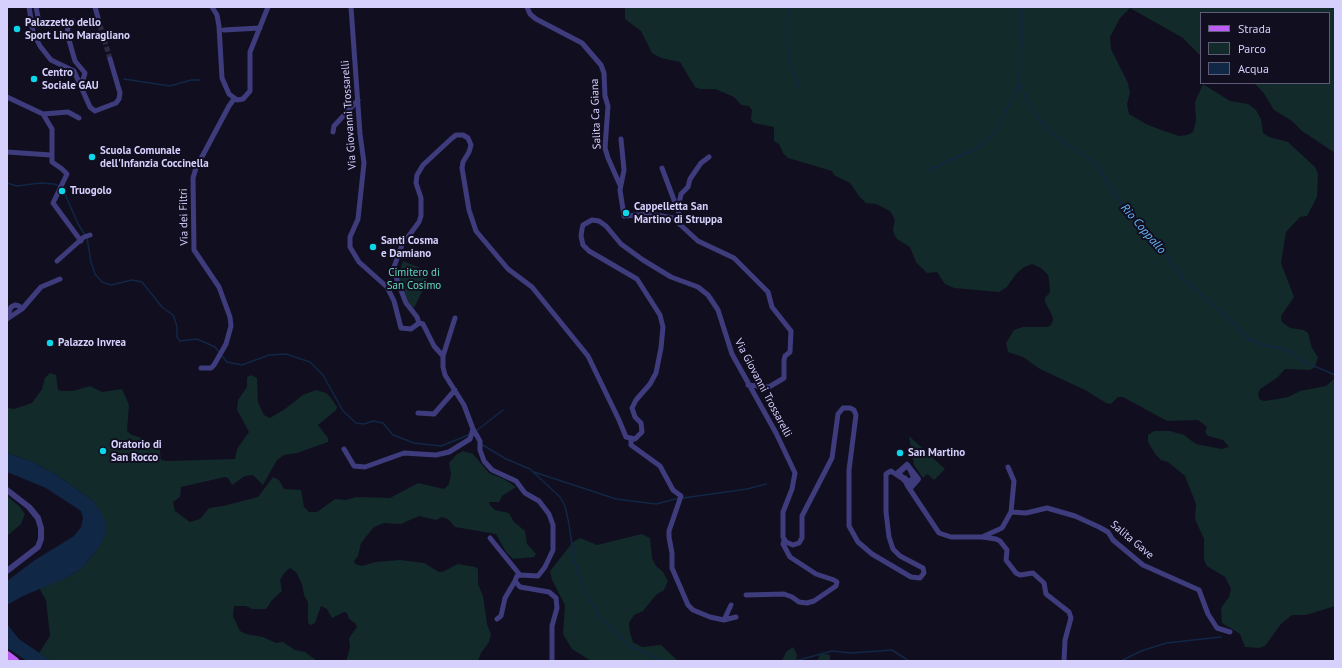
<!DOCTYPE html>
<style>
body{margin:0}
#map{position:relative;width:1342px;height:668px;overflow:hidden;background:#110e20;font-family:"PT Sans",sans-serif}
canvas{display:block}
.frame{position:absolute;inset:0;border:8px solid #d5d0fc;pointer-events:none}
.legend{position:absolute;left:1200px;top:12px;width:130px;height:72px;box-sizing:border-box;background:#110e20;border:1px solid #5f5c78;margin:0;padding:5px 7px;list-style:none;font-size:12px;color:#d5d0fc}
.legend li{display:flex;align-items:center;gap:8px;height:20px}
.legend b{width:20px;border:1px solid #5f5c78}
</style>
<div id="map">
<canvas width="1342" height="668"></canvas>
<div class="frame"></div>
<ul class="legend">
<li><b style="height:5px;background:#bc5ef6"></b>Strada</li>
<li><b style="height:11px;background:#122a29"></b>Parco</li>
<li><b style="height:11px;background:#112746"></b>Acqua</li>
</ul>
</div>
<script>
const ctx = document.querySelector('canvas').getContext('2d');
ctx.lineJoin = 'round';
function paint(path, color) { ctx.fillStyle = color; ctx.fill(path, 'evenodd'); }
const poly = rows => new Path2D(rows.map(r => 'M' + r).join(''));
function stroke(path, color, width, dash) { ctx.strokeStyle = color; ctx.lineWidth = width; ctx.lineCap = dash ? 'butt' : 'round'; ctx.setLineDash(dash || []); ctx.stroke(path); }
function drawText(font, color, halo, rows, align = 'center') {
  ctx.font = font + ' "PT Sans",sans-serif'; ctx.lineWidth = 4; ctx.setLineDash([]); ctx.textBaseline = 'middle'; ctx.strokeStyle = halo; ctx.fillStyle = color; for (const [text, x, y, turn = 0] of rows) {
    ctx.save(); ctx.translate(x, y); ctx.rotate((+turn || 0) * Math.PI / 180); ctx.textAlign = isNaN(turn) ? turn : align; if (halo) ctx.strokeText(text, 0, 0); ctx.fillText(text, 0, 0); ctx.restore();
  }
}
paint(poly([
 [625,7,1335,7,1335,153,1302,131,1292,121,1274,110,1263,92,1254,83,1329,83,1329,13,1201,13,1201,56,1183,38,1130,8,1120,18,1110,37,1111,49,1128,83,1130,93,1127,104,1129,114,1146,124,1164,131,1179,136,1187,135,1193,132,1196,121,1195,102,1203,84,1230,101,1248,104,1256,110,1261,119,1263,133,1269,137,1288,142,1315,167,1318,174,1317,197,1307,216,1300,217,1286,232,1281,263,1294,297,1281,316,1282,322,1290,328,1304,330,1308,333,1312,348,1318,357,1315,367,1310,370,1285,369,1278,377,1260,389,1258,394,1259,399,1264,401,1278,399,1288,397,1300,391,1326,386,1335,378,1335,606,1306,615,1292,615,1281,624,1265,646,1259,648,1245,647,1240,634,1222,623,1221,608,1229,597,1231,589,1225,577,1207,566,1204,560,1204,539,1195,519,1196,504,1185,476,1168,462,1161,460,1156,455,1148,442,1148,435,1154,431,1170,431,1184,435,1196,444,1222,449,1229,447,1223,440,1208,436,1205,432,1207,427,1198,420,1167,421,1123,397,1118,397,1111,404,1106,403,1085,390,1040,369,1023,357,1008,352,1006,343,1014,330,1023,327,1047,327,1051,325,1053,320,1052,315,1045,302,1045,297,1049,294,1050,290,1049,280,1048,275,1041,268,1032,264,1024,267,1016,274,1007,287,999,292,954,288,945,284,937,272,927,273,916,262,910,247,897,239,894,234,893,229,895,220,890,211,876,204,866,203,859,196,850,183,834,175,832,171,788,158,783,153,779,144,774,141,774,127,754,123,751,120,752,110,749,106,741,105,734,97,715,89,700,89,695,87,680,62,661,58,652,53,641,31,625,19],
 [403,261,428,271,426,284,414,308,409,304,398,276],
 [50,373,56,375,58,390,62,391,73,391,90,386,102,392,122,389,129,405,127,431,132,435,159,444,161,460,168,461,235,459,237,449,249,432,237,410,238,400,247,387,247,377,251,375,257,378,258,402,264,415,270,418,285,409,303,395,316,390,326,393,331,398,337,407,336,410,318,425,328,438,328,442,297,453,284,455,277,460,263,485,253,475,245,476,232,485,228,478,225,477,181,487,180,497,173,502,175,511,190,522,200,519,209,508,223,506,258,497,273,477,279,480,284,489,301,490,304,507,309,512,317,512,335,499,346,500,356,497,390,498,418,483,444,489,449,484,451,474,449,463,456,455,463,451,473,454,489,473,504,479,516,487,502,496,499,502,489,502,490,505,495,510,509,513,514,522,525,531,527,544,536,554,534,557,513,559,506,552,496,534,455,527,448,519,442,517,436,520,419,516,401,524,384,523,374,527,361,543,358,556,354,561,355,564,362,566,376,562,400,560,424,563,439,572,442,572,458,564,475,567,478,569,478,584,483,596,487,624,491,634,489,642,481,653,478,661,346,661,350,648,349,638,357,627,355,623,349,619,347,613,344,612,332,618,327,609,321,606,315,623,311,625,308,623,308,602,304,595,302,584,296,572,290,568,285,572,280,580,282,591,272,600,266,609,252,609,246,606,234,606,233,616,240,631,246,634,263,637,276,643,283,642,295,650,305,652,317,661,51,661,39,653,50,636,46,600,39,588,68,577,81,569,99,547,93,501,58,476,33,462,7,453,7,408,14,409,32,403,42,389,45,378],
 [909,436,945,469,934,480,927,474,923,478,914,465],
 [7,496,19,506,25,514,21,524,7,536],
 [642,534,650,538,652,558,656,566,663,572,668,581,664,590,656,595,643,611,634,615,629,623,630,633,633,642,642,647,661,645,678,661,591,661,572,649,563,634,565,605,552,580,550,571,573,542,580,538,597,545],
 [793,647,797,655,796,661,782,661,786,652],
 [821,653,830,655,830,661,817,661]
]), '#122a29');
paint(poly([
 [7,453,33,462,58,476,93,501,102,513,105,522,105,536,99,547,81,569,68,577,23,596,7,605,7,581,35,560,74,536,81,527,83,518,81,511,46,488,7,472],
 [7,624,19,639,51,661,27,661,7,648]
]), '#112746');
stroke(poly([
 [790,7,787,23,788,54,799,88],
 [1021,7,1019,85,1032,110,1050,132,1096,164,1123,207,1134,220,1152,236,1183,279,1223,313,1249,339,1264,345,1287,350,1300,360,1335,375],
 [124,79,170,86,191,80,200,80],
 [927,171,981,146,996,130,1019,85],
 [7,183,17,186,40,183,54,184,62,187,78,224,85,235],
 [87,238,91,262,95,274,102,282,111,285,132,280,142,282,162,307,173,315,177,326,177,337,180,341,197,339,215,347,227,362,242,365,269,355,286,354,310,362,323,375,343,411,356,423,364,424,373,421,383,423,393,435,414,443,441,446,471,434],
 [476,431,503,410],
 [481,444,506,459,530,469,560,497,565,506,569,524,574,560,584,589,600,618,630,646,662,661],
 [534,472,616,499,656,504,679,498],
 [683,498,747,489,766,484],
 [795,661,832,651,851,653,892,650,909,661],
 [1121,661,1141,651,1166,643,1221,637]
]), '#112746', 1.5);
stroke(poly([
 [98,18,110,59]
]), '#2e2b41', 5, [5, 2.5]);
stroke(poly([
 [29,7,33,32,40,46,51,60,74,71,90,107,95,111,116,103,119,99,120,93,110,59],
 [36,7,38,17],
 [95,7,98,18],
 [212,7,217,15,219,26,222,78,229,94,237,100,243,99,250,91,250,52,268,7],
 [351,7,360,134,364,163,358,219,350,237,350,247,359,262,387,287,394,301,401,328,411,329,419,323,417,317,406,303,397,280,394,267,402,245,419,222,421,216,421,198,416,183,417,175,423,165,451,139,456,135,463,135,468,138,471,145,469,152,463,162,462,168,469,210,476,231,508,269,532,287,588,356,619,420,626,437,635,439,642,432,641,423,635,417,632,408,636,400,650,384,656,373,661,348,663,327,660,315,637,279,589,251,583,245,581,236,582,229,583,225,592,220,599,221,606,226,621,244,643,260,671,277,698,287,708,295,718,310,732,354,776,433,795,473,792,489,783,512,783,537,786,542,793,545,799,543,802,538,802,516,832,458,838,414,843,408,850,408,854,410,856,415,849,470,849,526,858,542,872,554,911,577,920,578,924,573,923,568,900,556,893,549,889,537,886,512,886,474,891,471,900,477],
 [527,7,530,14,536,19,582,43,601,65,604,73,605,96,608,106,605,148,608,158,620,185],
 [73,21,69,24,67,33,75,61,85,73,83,80,79,82],
 [224,30,260,28],
 [7,97,43,114,52,129,52,162,62,169,67,174,53,203,81,241],
 [43,114,68,112,79,118],
 [333,132,334,126,358,100],
 [621,139,624,170,620,190,624,216,650,214,673,218,698,241,734,258,768,292,772,307,791,331,790,352,785,356,784,360,784,378,769,387,748,385],
 [7,152,51,155],
 [662,168,677,208],
 [681,225,678,209,681,194,688,187,690,179,701,163,709,157],
 [57,261,84,237,90,235],
 [7,317,11,307,15,305,19,306],
 [455,318,443,356,443,367,445,375,464,405,473,429,480,441,480,450,484,461,492,470,516,481,525,493,539,501,549,514,553,525,553,550,545,567,538,576,520,575,517,576,515,581,520,587,549,592,556,598,557,608,552,626,552,661],
 [7,319,22,309,41,287,60,279],
 [419,323,423,324,434,346,443,356],
 [201,368,211,368,214,365,226,344,231,326,230,317,219,287,194,250,193,178,196,168,229,106,234,99],
 [418,413,434,414,455,390],
 [631,440,631,445,660,466,673,490,681,496,669,531,669,537,672,553,672,568,688,605,693,610,710,617,724,620,736,617],
 [344,449,354,466,365,467,404,453,436,455,449,452,470,439,473,429],
 [905,478,908,481,912,480,913,476,911,472],
 [907,485,939,533,951,537,982,537,1002,528,1011,512,1014,481,1008,467],
 [1011,512,1026,513,1047,508,1075,516,1099,527,1108,532,1113,540,1143,565,1199,590,1208,614,1217,628,1230,632],
 [982,537,996,539,1000,541,1007,550,1006,560,1016,573,1020,575,1033,573,1044,583,1046,594,1069,612,1071,618,1065,640,1064,661],
 [490,538,520,575],
 [746,595,784,594,792,597,799,602,807,603,814,601,836,586,837,582,834,580,816,574,790,557,783,544,784,540],
 [497,619,501,616,505,598,515,581],
 [724,620,731,605]
]), '#3e3c7c', 5);
stroke(poly([
 [907,465,918,479,911,487,898,473,907,465],
 [7,490,29,507,38,518,41,528,41,539,38,547,7,571]
]), '#3e3c7c', 6);
stroke(poly([
 [7,655,15,661]
]), '#bc5ef6', 8);
for (const [x, y, r, color] of [
 [17,29,4,"#0ed6ea"],
 [34,79,4,"#0ed6ea"],
 [92,157,4,"#0ed6ea"],
 [62,191,4,"#0ed6ea"],
 [626,213,4,"#0ed6ea"],
 [373,247,4,"#0ed6ea"],
 [50,343,4,"#0ed6ea"],
 [103,451,4,"#0ed6ea"],
 [900,453,4,"#0ed6ea"]
]) { const dot = new Path2D(); dot.arc(x, y, r, 0, 2 * Math.PI); ctx.fillStyle = color; ctx.fill(dot); stroke(dot, '#110e20', 1.5); }
drawText('bold 11px', '#d5d0fc', '#110e20', [
 ["Palazzetto dello",25,23],
 ["Sport Lino Maragliano",25,36],
 ["Centro",42,73],
 ["Sociale GAU",42,86],
 ["Scuola Comunale",100,151],
 ["dell'Infanzia Coccinella",100,164],
 ["Truogolo",70,191],
 ["Cappelletta San",634,207],
 ["Martino di Struppa",634,220],
 ["Santi Cosma",381,241],
 ["e Damiano",381,254],
 ["Palazzo Invrea",58,343],
 ["Oratorio di",111,445],
 ["San Rocco",111,458],
 ["San Martino",908,453]
], 'left');
drawText('11px', '#d5d0fc', '#110e20', [
 ["Salita Ca Giana",596,114,-92],
 ["Via Giovanni Trossarelli",349,115,-94],
 ["Via dei Filtri",184,217,-91],
 ["Via Giovanni Trossarelli",763,388,62],
 ["Salita Gave",1132,540,40]
]);
drawText('11px', '#61d7b9', '#110e20', [
 ["Cimitero di",414,273],
 ["San Cosimo",414,286]
]);
drawText('italic 12px', '#64b4f6', '#110e20', [
 ["Rio Coppallo",1143,229,49]
]);
</script>
